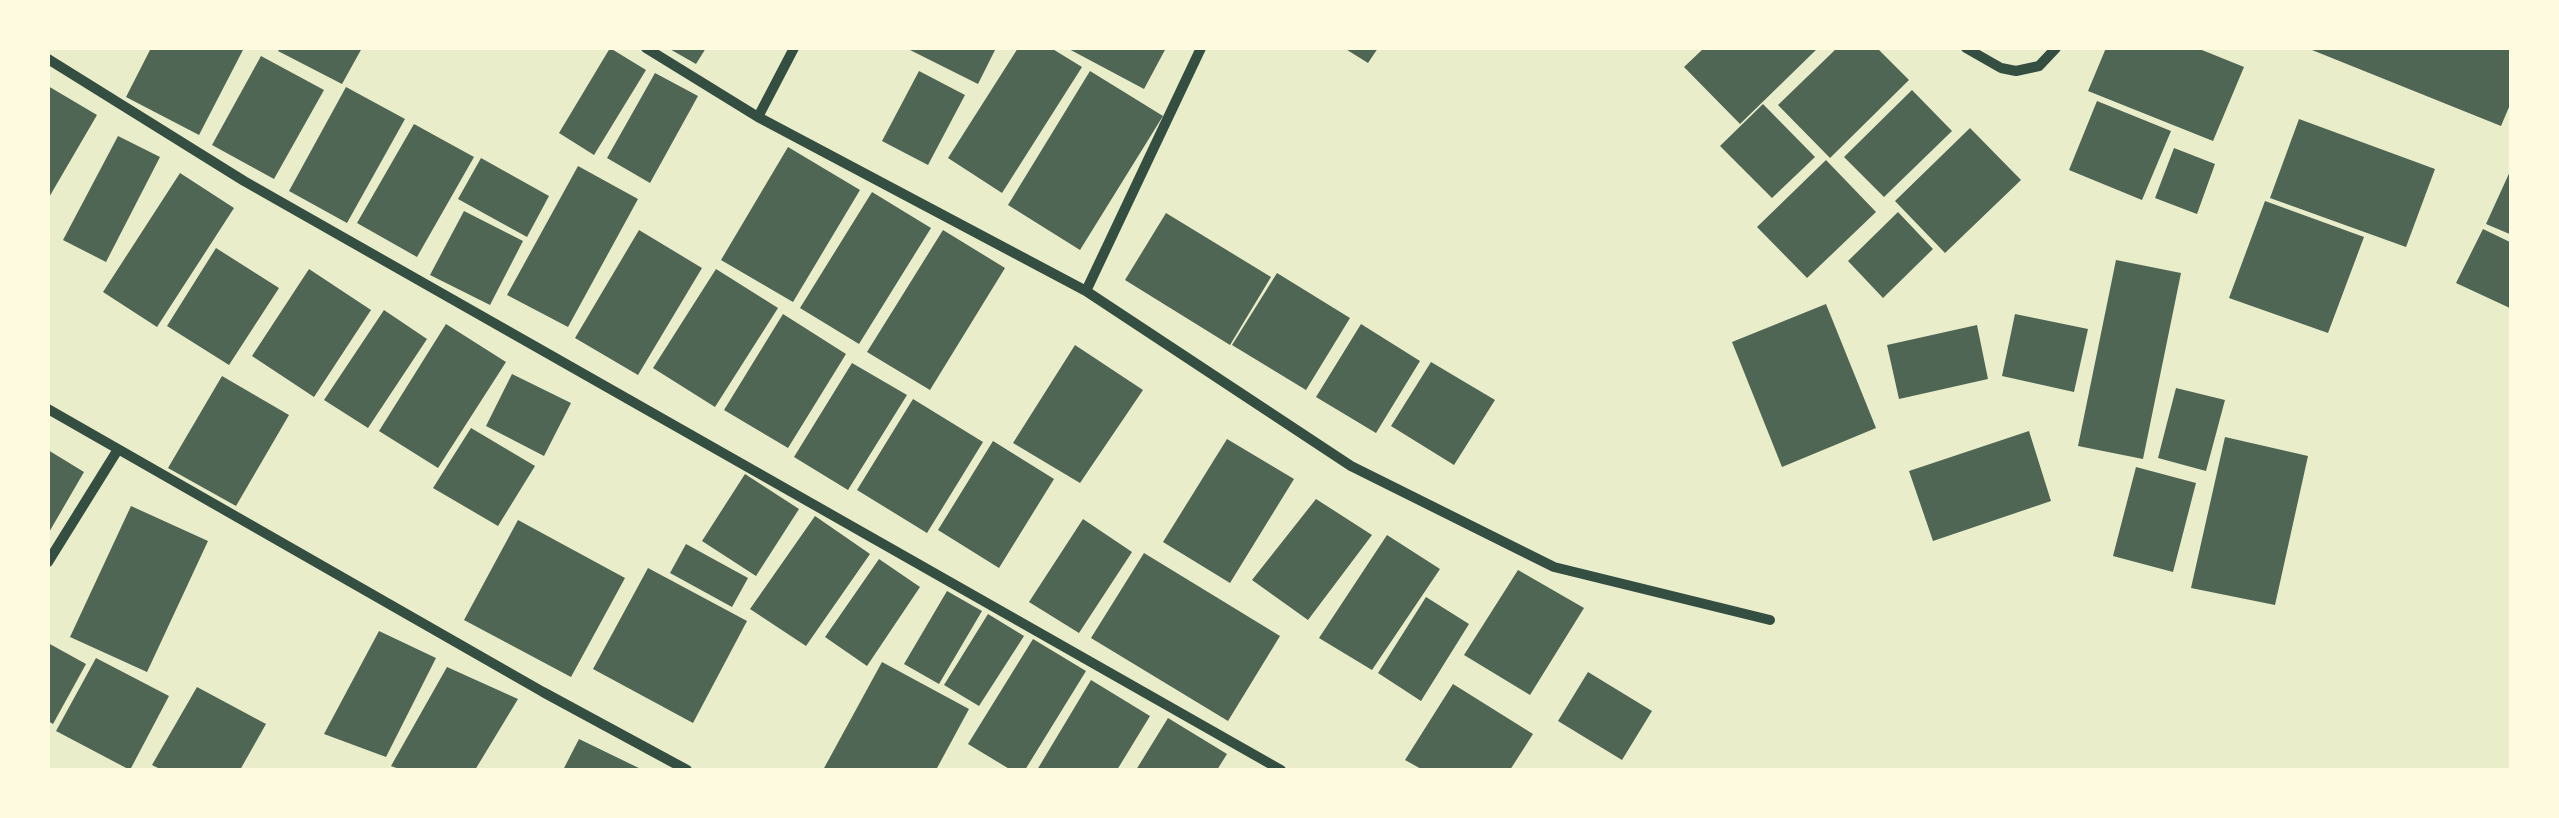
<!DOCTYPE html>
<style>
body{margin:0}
#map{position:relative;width:2559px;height:818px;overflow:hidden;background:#e9edc9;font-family:Figtree,sans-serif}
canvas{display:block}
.frame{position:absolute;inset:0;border:50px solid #fefae0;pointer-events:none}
</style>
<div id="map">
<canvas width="2559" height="818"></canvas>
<div class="frame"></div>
</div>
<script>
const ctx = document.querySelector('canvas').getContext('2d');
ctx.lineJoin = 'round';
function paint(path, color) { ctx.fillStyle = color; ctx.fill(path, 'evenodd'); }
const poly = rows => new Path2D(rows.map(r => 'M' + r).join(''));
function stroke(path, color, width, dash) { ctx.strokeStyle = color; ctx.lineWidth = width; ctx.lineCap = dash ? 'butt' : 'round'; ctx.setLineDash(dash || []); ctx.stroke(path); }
paint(poly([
 [151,48,244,48,199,135,126,97],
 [280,48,362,48,342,84,278,51],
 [610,48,646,70,594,155,559,133],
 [668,48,706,48,696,64],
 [906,48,996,48,978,84],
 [1018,48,1051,48,1082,67,1002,193,948,158],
 [1067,48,1166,48,1144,89],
 [1344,48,1378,48,1368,63],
 [1704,48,1818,48,1740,124,1684,67],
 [1837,48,1877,48,1909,80,1830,158,1778,105],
 [2106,48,2197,48,2244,67,2213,141,2088,91],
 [2307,48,2512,48,2512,100,2501,126],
 [261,56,324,90,274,179,212,145],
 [919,71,965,95,928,165,882,141],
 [1090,71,1163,116,1080,250,1008,205],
 [655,73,698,96,650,183,607,158],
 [48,86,97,115,48,199],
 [346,87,405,119,347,223,289,191],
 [1912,90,1952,131,1884,197,1844,157],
 [2097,101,2171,131,2142,200,2069,170],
 [1763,104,1815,157,1772,198,1720,146],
 [2299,119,2435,169,2406,247,2270,198],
 [414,124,474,157,417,257,357,223],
 [1970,128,2021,180,1945,253,1895,201],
 [118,136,160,157,106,262,63,240],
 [788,147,860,190,793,302,721,260],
 [2174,148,2215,164,2197,214,2155,198],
 [481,158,549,196,527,237,458,199],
 [1826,160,1876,212,1807,278,1757,227],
 [578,166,638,199,568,327,507,295],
 [2512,167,2512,235,2486,224],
 [180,173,234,208,157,327,103,292],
 [872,192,931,228,859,344,800,308],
 [2265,201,2364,237,2328,333,2229,298],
 [464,211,523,241,490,305,430,275],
 [1898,212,1933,249,1883,298,1848,261],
 [1166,213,1271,277,1230,345,1125,280],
 [2483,229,2512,243,2512,309,2456,283],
 [639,230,702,268,638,375,575,338],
 [943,230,1005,268,930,390,867,352],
 [216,248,279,288,229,365,167,326],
 [2116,260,2181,273,2143,459,2078,446],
 [309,269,371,310,314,397,252,356],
 [716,269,778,308,715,407,653,368],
 [1277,273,1350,318,1306,390,1232,345],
 [1826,304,1876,428,1782,467,1732,342],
 [384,310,427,339,368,428,324,400],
 [783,314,846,354,788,448,724,410],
 [2015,314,2088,329,2074,392,2002,376],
 [446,324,506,362,438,468,379,431],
 [1361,324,1420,361,1376,433,1316,397],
 [1977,325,1988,379,1899,399,1887,345],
 [1075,345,1143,390,1080,483,1013,443],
 [1431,362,1495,400,1454,465,1391,426],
 [852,363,907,395,848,490,794,457],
 [512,374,571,403,544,456,486,426],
 [222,376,289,415,236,506,168,468],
 [2176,388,2225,400,2206,471,2158,458],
 [913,399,983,442,927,533,857,490],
 [471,428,535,466,498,526,433,488],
 [2029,431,2051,501,1933,541,1909,471],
 [2225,437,2308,456,2275,605,2191,588],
 [1227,439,1294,479,1230,583,1163,542],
 [993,441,1054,479,999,568,938,530],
 [48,450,84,472,48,534],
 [2136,467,2196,483,2173,572,2113,556],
 [745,474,799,509,756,576,702,541],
 [1316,499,1372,535,1308,620,1252,580],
 [131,506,208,541,147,672,70,637],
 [815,516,870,554,806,646,750,609],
 [1083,519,1132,552,1079,633,1029,602],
 [518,520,625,578,571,677,464,620],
 [1387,535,1440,569,1372,670,1319,638],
 [686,544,748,578,732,607,670,573],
 [1144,553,1280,636,1228,721,1091,638],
 [879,559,920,587,867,666,825,637],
 [648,568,747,621,693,723,593,669],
 [1518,570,1584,608,1530,695,1464,655],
 [947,591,982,611,939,684,904,664],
 [1426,597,1469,624,1421,701,1378,673],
 [988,614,1024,636,979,706,944,685],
 [379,631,436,658,386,757,324,734],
 [1033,639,1086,671,1025,770,1011,770,968,744],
 [48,643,86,664,53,724,48,721],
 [96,658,169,696,130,770,56,731],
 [882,662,969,709,936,770,823,770],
 [447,667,518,699,475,770,402,770,391,766],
 [1588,672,1652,711,1622,760,1558,721],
 [1091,680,1150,716,1117,770,1037,770],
 [1453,684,1533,734,1510,770,1423,770,1405,760],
 [197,687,266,724,240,770,162,770,152,765],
 [1168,718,1227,754,1217,770,1136,770],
 [579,739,643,770,563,770]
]), '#4f6655');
stroke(poly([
 [646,48,758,117,1086,291,1351,466,1554,567,1770,620],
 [1966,48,2001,68,2016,71,2039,66,2056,48],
 [48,59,244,181,1281,770],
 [758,117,794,48],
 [1086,291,1201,48],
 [48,409,543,692,687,770],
 [48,562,117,451]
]), '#344e41', 10);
</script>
